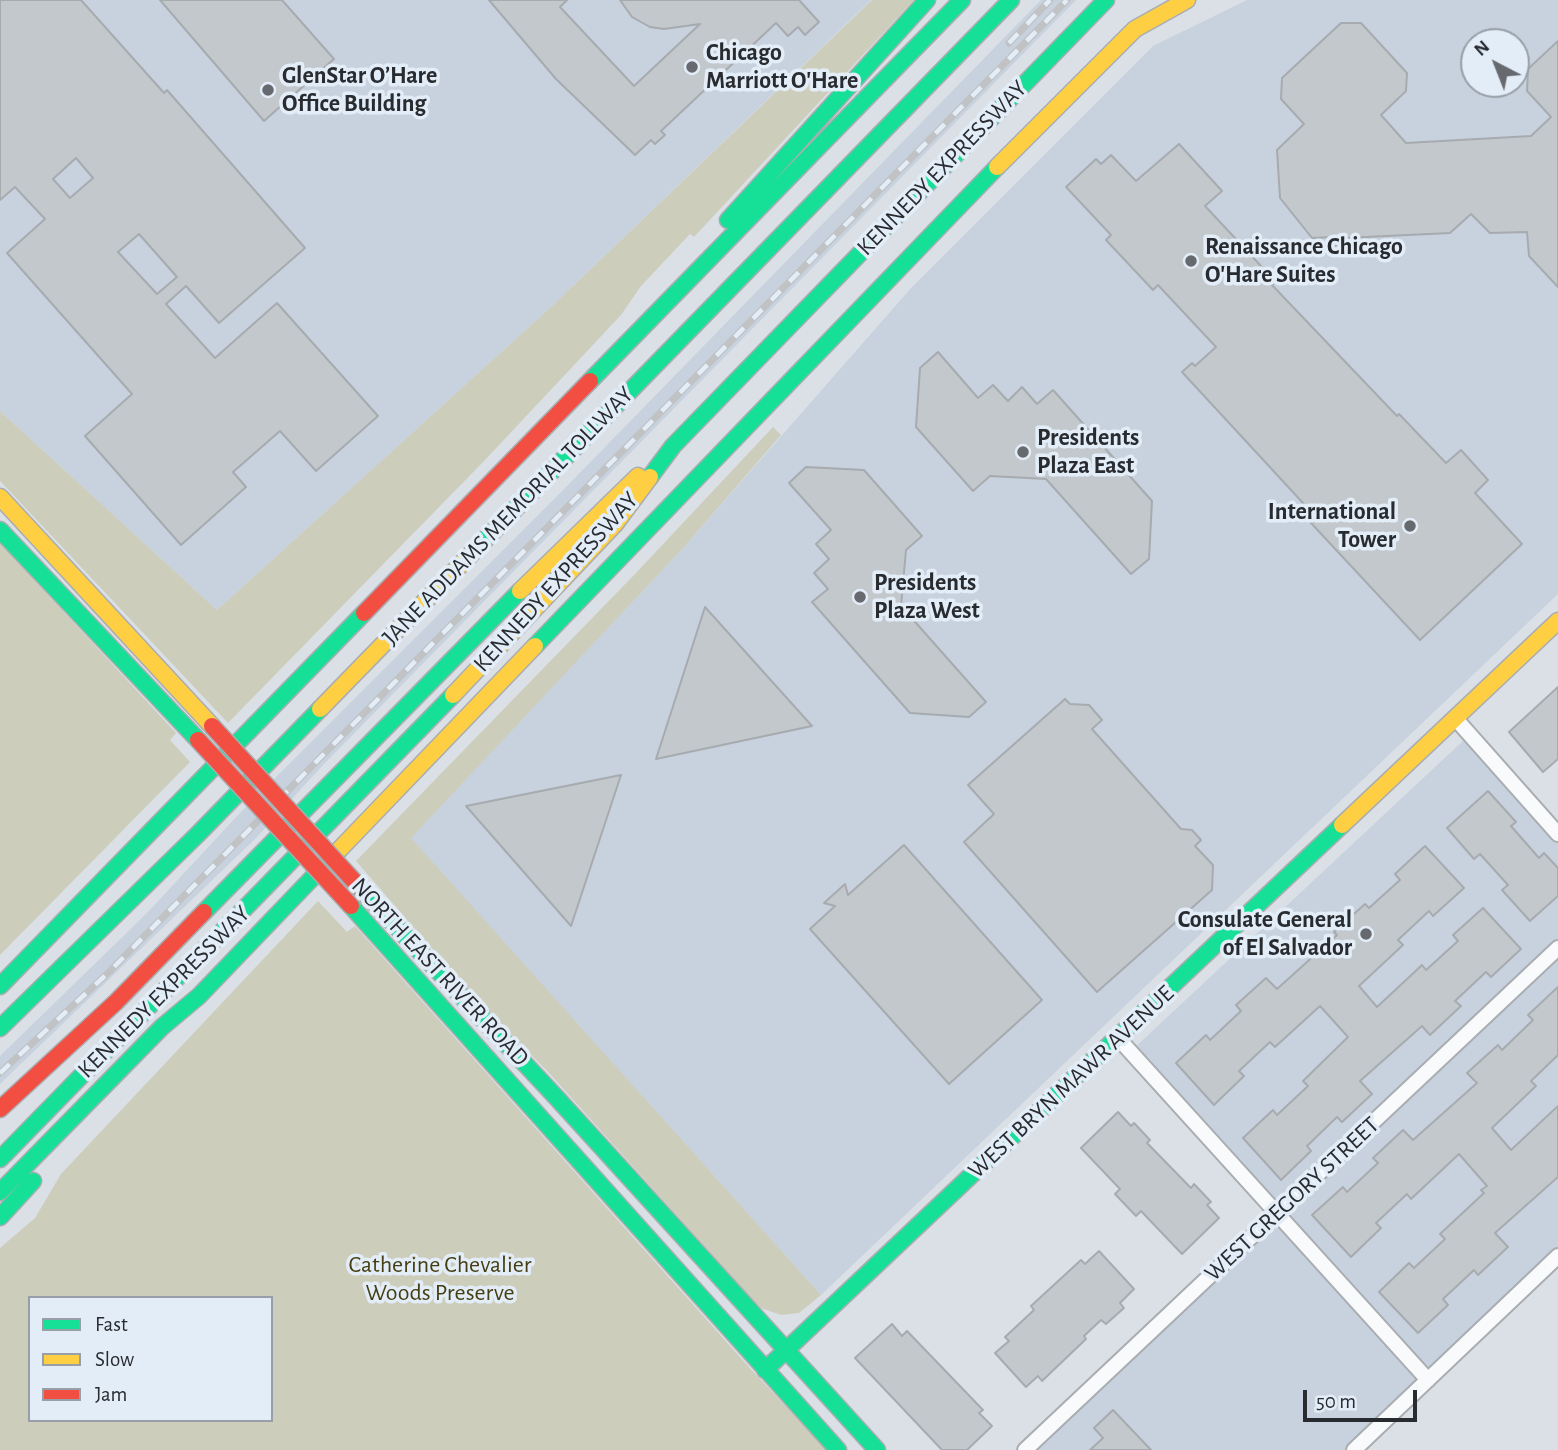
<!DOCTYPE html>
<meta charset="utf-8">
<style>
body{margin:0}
#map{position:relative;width:1558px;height:1450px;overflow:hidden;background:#dae0e6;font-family:"Alegreya Sans",sans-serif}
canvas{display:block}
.legend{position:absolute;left:28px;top:1296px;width:245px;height:126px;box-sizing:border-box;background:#e3edf8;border:2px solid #989fa8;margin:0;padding:9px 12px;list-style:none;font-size:21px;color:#282b2f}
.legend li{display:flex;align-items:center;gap:14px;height:35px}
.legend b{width:35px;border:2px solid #989fa8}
.north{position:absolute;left:1460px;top:28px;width:70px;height:70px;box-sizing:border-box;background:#e3edf8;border:2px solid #989fa8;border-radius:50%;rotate:318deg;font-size:19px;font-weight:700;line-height:28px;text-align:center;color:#282b2f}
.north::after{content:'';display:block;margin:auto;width:24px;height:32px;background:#666a6f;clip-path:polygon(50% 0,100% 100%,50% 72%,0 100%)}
.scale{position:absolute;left:1303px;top:1390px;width:114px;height:32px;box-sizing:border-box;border:4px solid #282b2f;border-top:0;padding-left:9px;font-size:21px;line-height:24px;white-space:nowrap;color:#282b2f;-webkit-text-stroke:5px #e3edf8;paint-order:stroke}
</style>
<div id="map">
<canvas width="1558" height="1450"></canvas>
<ul class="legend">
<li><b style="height:9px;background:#16e098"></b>Fast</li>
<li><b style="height:9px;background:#ffcf43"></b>Slow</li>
<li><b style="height:9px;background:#f24e42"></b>Jam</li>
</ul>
<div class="north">N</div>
<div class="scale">50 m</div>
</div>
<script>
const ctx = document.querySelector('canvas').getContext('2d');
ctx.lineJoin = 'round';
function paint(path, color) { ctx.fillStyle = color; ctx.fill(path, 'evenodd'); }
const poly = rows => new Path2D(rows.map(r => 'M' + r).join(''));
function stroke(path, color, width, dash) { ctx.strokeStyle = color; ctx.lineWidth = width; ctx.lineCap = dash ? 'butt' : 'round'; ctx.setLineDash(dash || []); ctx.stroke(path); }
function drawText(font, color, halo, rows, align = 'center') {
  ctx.font = font + ' "Alegreya Sans",sans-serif'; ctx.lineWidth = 7; ctx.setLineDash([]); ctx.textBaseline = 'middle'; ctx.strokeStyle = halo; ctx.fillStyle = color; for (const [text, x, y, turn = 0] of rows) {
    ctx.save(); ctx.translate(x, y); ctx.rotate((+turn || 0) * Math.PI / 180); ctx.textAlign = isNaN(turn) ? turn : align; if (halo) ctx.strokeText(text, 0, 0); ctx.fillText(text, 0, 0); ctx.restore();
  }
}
paint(poly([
 [0,0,871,0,551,307,217,610,0,411],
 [1041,0,1076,0,324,764,255,839,0,1084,0,1056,148,912,238,815,567,486],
 [1247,0,1558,0,1558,594,821,1295,410,838,684,547,912,287,1153,46],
 [1474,42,1516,42,1516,84,1474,84],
 [1465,739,1558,840,1558,1254,1350,1450,1027,1450,1279,1213,1131,1051]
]), '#c7d2de');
paint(poly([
 [872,0,914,0,694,237,690,234,641,286,621,315,485,460,228,723,0,481,0,411,217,610,551,307],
 [773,427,781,435,684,547,411,838,821,1295,799,1313,781,1315,761,1308,747,1294,550,1074,475,998,356,861,635,574],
 [0,543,176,733,170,740,190,762,0,955],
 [318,901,347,932,355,926,748,1366,827,1450,0,1450,0,1248,35,1218,61,1174],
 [30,1298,271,1298,271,1420,30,1420]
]), '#cdcdbc');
const building = poly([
 [0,0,81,0,164,93,167,90,305,248,219,323,186,286,166,304,215,358,277,303,378,416,316,471,280,431,233,472,246,487,181,545,85,436,132,394,7,253,45,219,15,187,0,200,0,0],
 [76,158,93,178,70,198,53,179,76,158],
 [139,234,177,277,157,294,118,252,139,234],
 [160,0,282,0,334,59,264,121,160,0],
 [489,0,567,0,560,7,634,86,700,24,664,29,650,27,632,17,620,0,799,0,819,22,805,35,798,27,788,36,776,23,661,131,665,135,655,144,651,140,635,155,556,79,489,0],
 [1341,23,1361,23,1407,73,1406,91,1381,115,1406,143,1531,136,1551,117,1527,91,1528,69,1558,41,1558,287,1529,256,1527,232,1490,233,1471,214,1450,233,1345,238,1345,244,1332,246,1334,237,1312,238,1280,198,1277,150,1304,124,1281,99,1282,78,1341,23],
 [1179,144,1222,191,1205,206,1276,282,1272,285,1397,416,1399,414,1446,463,1461,450,1488,480,1475,493,1522,544,1420,640,1297,508,1303,503,1182,372,1192,363,1195,366,1216,347,1158,285,1153,290,1106,240,1111,235,1066,187,1096,159,1101,164,1111,155,1136,181,1179,144],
 [938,352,978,398,993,385,1008,401,1022,387,1037,404,1053,390,1152,501,1149,559,1131,574,1046,479,990,476,973,491,916,427,920,368,938,352],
 [806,467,864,470,922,536,906,550,901,606,986,702,969,717,910,713,812,602,828,589,814,573,829,559,816,544,831,530,789,483,806,467],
 [705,607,812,726,656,759,705,607],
 [1558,687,1558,759,1543,772,1509,732,1558,687],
 [1065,699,1070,704,1089,705,1102,720,1092,729,1181,829,1192,830,1201,840,1195,846,1213,865,1212,890,1097,992,964,842,994,814,968,785,1065,699],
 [621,775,571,926,466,806,621,775],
 [1488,791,1516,822,1511,826,1539,858,1544,853,1558,868,1558,896,1530,921,1502,890,1508,885,1480,854,1474,859,1447,828,1488,791],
 [904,845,1042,1000,949,1084,810,929,835,906,824,903,845,884,848,895,904,845],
 [1425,846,1464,888,1433,916,1429,911,1398,940,1403,945,1359,986,1377,1007,1422,965,1426,970,1458,941,1453,935,1483,908,1521,949,1491,977,1486,972,1455,1001,1461,1006,1430,1035,1422,1026,1360,1081,1372,1094,1342,1122,1337,1117,1307,1146,1311,1151,1281,1180,1243,1138,1273,1110,1277,1115,1308,1086,1303,1081,1348,1037,1320,1006,1275,1047,1270,1042,1239,1071,1244,1076,1214,1105,1176,1063,1206,1035,1210,1040,1241,1011,1236,1005,1266,978,1277,989,1337,935,1334,932,1365,904,1369,908,1400,880,1395,874,1425,846],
 [1558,987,1558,1055,1531,1081,1536,1086,1492,1128,1511,1150,1558,1106,1558,1177,1495,1233,1508,1247,1478,1275,1474,1270,1443,1299,1448,1305,1418,1333,1379,1292,1409,1263,1414,1268,1445,1239,1440,1234,1484,1193,1481,1190,1487,1186,1459,1154,1411,1199,1407,1194,1376,1223,1381,1228,1351,1257,1312,1215,1343,1187,1347,1192,1378,1163,1373,1158,1403,1130,1413,1140,1477,1083,1467,1073,1498,1045,1502,1050,1533,1020,1528,1015,1558,987],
 [1118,1112,1131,1126,1134,1123,1150,1140,1147,1143,1191,1188,1194,1184,1211,1202,1207,1205,1219,1218,1182,1254,1141,1211,1136,1216,1115,1194,1120,1189,1081,1148,1118,1112],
 [1099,1251,1134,1289,1120,1303,1124,1308,1106,1324,1101,1320,1084,1336,1086,1339,1042,1381,1038,1376,1026,1387,995,1353,1009,1341,1005,1337,1034,1310,1031,1306,1081,1260,1085,1264,1099,1251],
 [892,1324,902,1336,907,1331,983,1410,979,1413,992,1426,967,1450,942,1450,855,1358,892,1324],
 [1113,1410,1151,1450,1090,1450,1103,1438,1094,1428,1113,1410]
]);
paint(building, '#c3c8cc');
stroke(building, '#a7abb0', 2);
const street = poly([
 [1455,718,1558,834],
 [1118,1038,1428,1380],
 [1025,1450,1558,948],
 [1354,1450,1558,1256]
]);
const fast = poly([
 [728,220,927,0],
 [590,381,962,0],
 [650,477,673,446,1106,0],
 [0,530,198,740],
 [474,551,1011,0],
 [535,646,997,167],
 [364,892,555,1096,877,1450],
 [351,906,838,1450],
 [204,912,520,591],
 [0,986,364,613],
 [0,1028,198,834,320,709],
 [0,1159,453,695],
 [0,1192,162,1027,199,996,339,850],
 [0,1217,33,1181],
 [765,1370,1342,825]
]);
const slow = poly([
 [997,167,1135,29,1187,0],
 [0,497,212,726],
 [520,591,638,476],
 [453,695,615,524,650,477],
 [320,709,474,551],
 [1342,825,1558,621],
 [339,850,535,646]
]);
const jam = poly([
 [364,613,590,381],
 [0,1109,116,1002,204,912]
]);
stroke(street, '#a9adb2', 18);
stroke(fast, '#a9adb2', 19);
stroke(slow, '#a9adb2', 19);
stroke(jam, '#a9adb2', 19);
stroke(street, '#f9fafb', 14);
stroke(fast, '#16e098', 16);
stroke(slow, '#ffcf43', 16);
stroke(jam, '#f24e42', 16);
const rail = poly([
 [1009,43,1050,0],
 [0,1073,109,972,1067,0]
]);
stroke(rail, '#c0c2c4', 7);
stroke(rail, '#e3edf8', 4.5, [13]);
const jamBridge = poly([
 [212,726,364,892],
 [198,740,351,906]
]);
stroke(jamBridge, '#a9adb2', 19, []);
stroke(jamBridge, '#f24e42', 16);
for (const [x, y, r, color] of [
 [692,67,7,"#666a6f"],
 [268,90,7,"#666a6f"],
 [1191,261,7,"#666a6f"],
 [1023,452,7,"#666a6f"],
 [1410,526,7,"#666a6f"],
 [860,597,7,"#666a6f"],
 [1366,934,7,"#666a6f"]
]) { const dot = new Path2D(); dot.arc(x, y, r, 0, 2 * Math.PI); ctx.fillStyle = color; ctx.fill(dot); stroke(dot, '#e3edf8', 2.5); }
drawText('bold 24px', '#282b2f', '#e3edf8', [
 ["Chicago",706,53],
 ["Marriott O'Hare",706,81],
 ["GlenStar O’Hare",282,76],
 ["Office Building",282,104],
 ["Renaissance Chicago",1205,247],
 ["O'Hare Suites",1205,275],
 ["Presidents",1037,438],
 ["Plaza East",1037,466],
 ["International",1396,512,"right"],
 ["Tower",1396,540,"right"],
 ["Presidents",874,583],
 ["Plaza West",874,611],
 ["Consulate General",1352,920,"right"],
 ["of El Salvador",1352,948,"right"]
], 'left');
drawText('24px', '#282b2f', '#e3edf8', [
 ["KENNEDY EXPRESSWAY",942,168,-46],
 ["JANE ADDAMS MEMORIAL TOLLWAY",508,516,-46],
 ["KENNEDY EXPRESSWAY",556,582,-48],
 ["NORTH EAST RIVER ROAD",440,972,47],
 ["KENNEDY EXPRESSWAY",164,992,-45],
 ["WEST BRYN MAWR AVENUE",1071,1082,-43],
 ["WEST GREGORY STREET",1292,1199,-43]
]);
drawText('24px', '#453e11', '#e3edf8', [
 ["Catherine Chevalier",440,1265],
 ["Woods Preserve",440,1293]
]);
</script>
